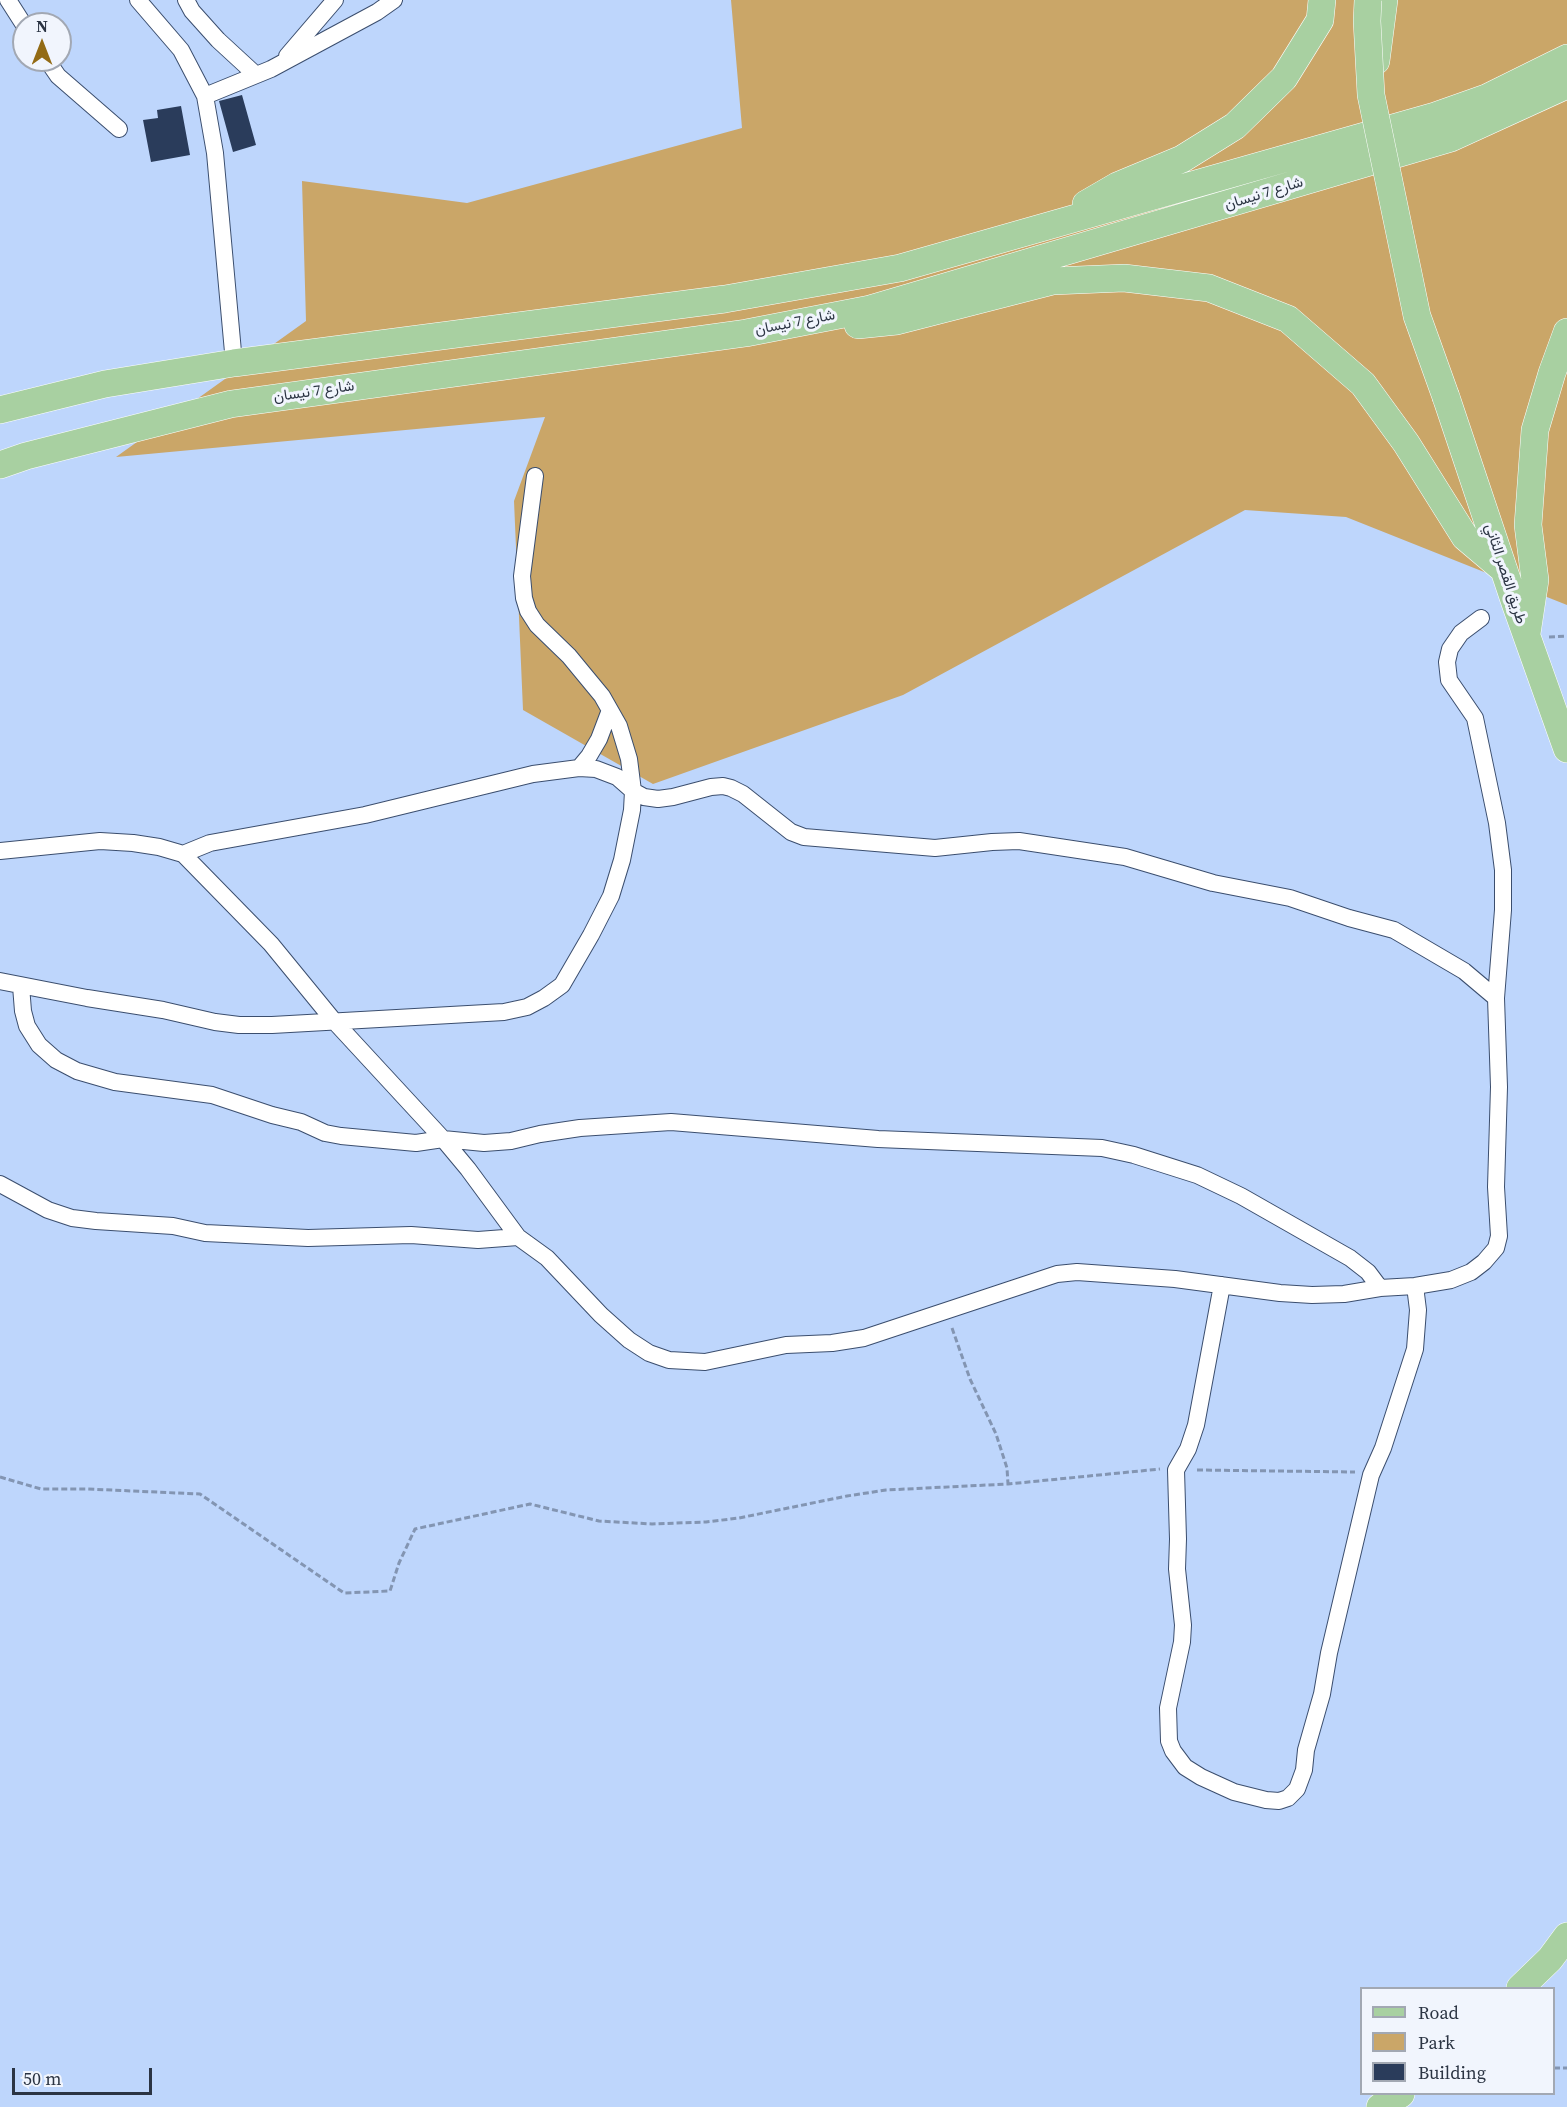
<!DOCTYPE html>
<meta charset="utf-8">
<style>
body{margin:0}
#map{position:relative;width:1567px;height:2107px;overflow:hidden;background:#bed6fc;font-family:"Source Serif 4",serif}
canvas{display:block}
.legend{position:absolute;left:1360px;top:1987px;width:195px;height:108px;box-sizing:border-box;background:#f1f5fd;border:2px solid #a2a8b3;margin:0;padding:8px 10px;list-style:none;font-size:18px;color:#2b3443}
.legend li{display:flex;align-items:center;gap:12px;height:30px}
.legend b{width:30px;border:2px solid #a2a8b3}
.north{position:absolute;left:12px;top:12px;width:60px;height:60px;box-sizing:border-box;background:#f1f5fd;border:2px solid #a2a8b3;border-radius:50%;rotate:0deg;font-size:16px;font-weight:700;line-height:24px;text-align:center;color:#2b3443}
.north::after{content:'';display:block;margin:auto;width:21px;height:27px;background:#936b15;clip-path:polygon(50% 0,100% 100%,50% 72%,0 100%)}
.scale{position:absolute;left:12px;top:2068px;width:140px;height:27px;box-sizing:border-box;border:3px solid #2b3443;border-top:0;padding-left:8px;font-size:18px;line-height:21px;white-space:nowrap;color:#2b3443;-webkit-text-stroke:4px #f1f5fd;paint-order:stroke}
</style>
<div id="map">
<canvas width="1567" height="2107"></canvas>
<ul class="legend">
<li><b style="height:8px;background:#a8d0a1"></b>Road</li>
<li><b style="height:16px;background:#caa668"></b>Park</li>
<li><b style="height:16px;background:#2a3c5b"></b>Building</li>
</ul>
<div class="north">N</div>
<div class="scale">50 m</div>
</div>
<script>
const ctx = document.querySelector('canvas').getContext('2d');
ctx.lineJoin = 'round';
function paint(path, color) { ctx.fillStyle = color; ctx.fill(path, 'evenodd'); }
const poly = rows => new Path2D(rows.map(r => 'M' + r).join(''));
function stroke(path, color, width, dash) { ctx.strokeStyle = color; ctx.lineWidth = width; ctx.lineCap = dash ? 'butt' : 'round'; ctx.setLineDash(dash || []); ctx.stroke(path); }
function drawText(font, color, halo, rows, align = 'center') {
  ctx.font = font + ' "Source Serif 4",Vazirmatn,serif'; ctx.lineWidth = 6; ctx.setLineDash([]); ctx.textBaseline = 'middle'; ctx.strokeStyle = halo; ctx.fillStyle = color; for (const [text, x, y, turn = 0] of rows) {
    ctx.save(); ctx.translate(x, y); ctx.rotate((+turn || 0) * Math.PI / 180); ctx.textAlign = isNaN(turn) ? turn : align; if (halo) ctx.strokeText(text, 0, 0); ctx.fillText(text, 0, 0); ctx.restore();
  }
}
paint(poly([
 [731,0,1567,0,1567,605,1346,517,1245,510,903,695,653,784,523,710,514,501,545,417,116,457,306,321,302,181,467,203,742,128]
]), '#caa668');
paint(poly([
 [242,95,256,145,233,152,219,101],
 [181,106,190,155,151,162,143,120,158,118,157,110]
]), '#2a3c5b');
const street = poly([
 [8,0,24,25],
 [138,0,181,50,205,96,215,153,234,363],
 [186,0,192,11,218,40,256,75],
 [287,56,335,0],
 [47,60,58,76,119,129],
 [205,96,271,69,377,12,394,0],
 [579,768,589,756,599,739,610,710],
 [0,851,100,841,133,843,159,847,183,854,271,944,334,1021,443,1139,468,1169,518,1237,547,1258,601,1315,629,1340,649,1353,669,1360,705,1362,786,1345,832,1343,864,1338,1057,1274,1077,1272,1175,1279,1280,1293,1312,1295,1344,1294,1380,1288,1415,1286,1451,1280,1471,1272,1484,1262,1496,1248,1499,1236,1496,1187,1499,1087,1496,998,1503,910,1503,870,1497,823,1475,718,1449,680,1447,662,1450,649,1461,633,1481,618],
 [183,854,210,843,365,815,533,774,579,768,596,769,617,777,633,791,644,797,658,799,673,797,711,787,723,786,731,788,743,794,791,832,804,837,935,848,992,842,1019,841,1125,857,1213,883,1290,898,1349,918,1394,930,1464,971,1496,998],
 [0,981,87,998,163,1010,215,1022,239,1025,272,1025,504,1012,527,1007,544,998,562,985,591,935,611,896,622,860,632,810,633,791,629,759,619,726,602,696,583,673,569,656,537,625,528,611,524,598,522,576,535,476],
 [21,986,23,1011,27,1026,39,1045,56,1060,77,1071,115,1082,212,1095,272,1115,301,1122,325,1133,341,1136,416,1143,443,1139,484,1143,511,1141,540,1134,580,1128,671,1122,878,1139,1102,1148,1134,1155,1197,1175,1241,1196,1350,1258,1368,1272,1380,1288],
 [0,1184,48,1210,72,1218,96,1221,173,1226,205,1233,308,1238,411,1235,478,1240,518,1237],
 [1222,1285,1196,1425,1188,1449,1176,1470,1178,1539,1177,1569,1183,1625,1182,1642,1168,1708,1169,1741,1173,1751,1185,1767,1201,1777,1234,1792,1266,1800,1279,1801,1288,1798,1297,1789,1304,1770,1306,1750,1322,1694,1329,1653,1371,1475,1383,1448,1415,1349,1418,1310,1415,1286]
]);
const primary = poly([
 [1376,61,1384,0],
 [1086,204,1117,186,1182,159,1235,126,1284,78,1320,20,1322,0],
 [858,325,897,321,1053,281,1124,278,1209,288,1288,319,1363,384,1406,443,1465,537,1504,570],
 [1446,397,1515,603,1567,749],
 [0,410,105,384,234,363,725,299,900,268,1435,116,1486,98,1567,58],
 [0,465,26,456,231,404,746,333,870,309,1451,138,1567,85],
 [1527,633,1535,580,1528,525,1535,430,1552,373,1567,332],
 [1520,1988,1550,1959,1567,1936],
 [1380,2107,1401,2094]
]);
stroke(street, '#3b4e6e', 18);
stroke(primary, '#fff', 28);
stroke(poly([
 [1549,637,1567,636],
 [952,1328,970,1379,996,1434,1007,1468,1008,1484],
 [1197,1470,1355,1472],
 [0,1477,41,1489,88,1489,200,1494,344,1593,390,1591,399,1563,415,1529,530,1504,599,1521,652,1524,706,1522,739,1518,847,1496,886,1490,1008,1484,1160,1469],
 [1554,2068,1567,2068]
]), '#8395b2', 3, [6, 3]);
stroke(street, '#fff', 16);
stroke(primary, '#a8d0a1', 27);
const primaryBridge = poly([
 [1368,0,1367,21,1371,95,1417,316,1446,397]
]);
stroke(primaryBridge, '#fff', 28, []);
stroke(primaryBridge, '#a8d0a1', 27);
drawText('15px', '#2b3443', '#f1f5fd', [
 ["شارع 7 نيسان",1264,194,-17],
 ["شارع 7 نيسان",795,323,-11],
 ["شارع 7 نيسان",314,392,-8],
 ["طريق القصر الثاني",1505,574,72]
]);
</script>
